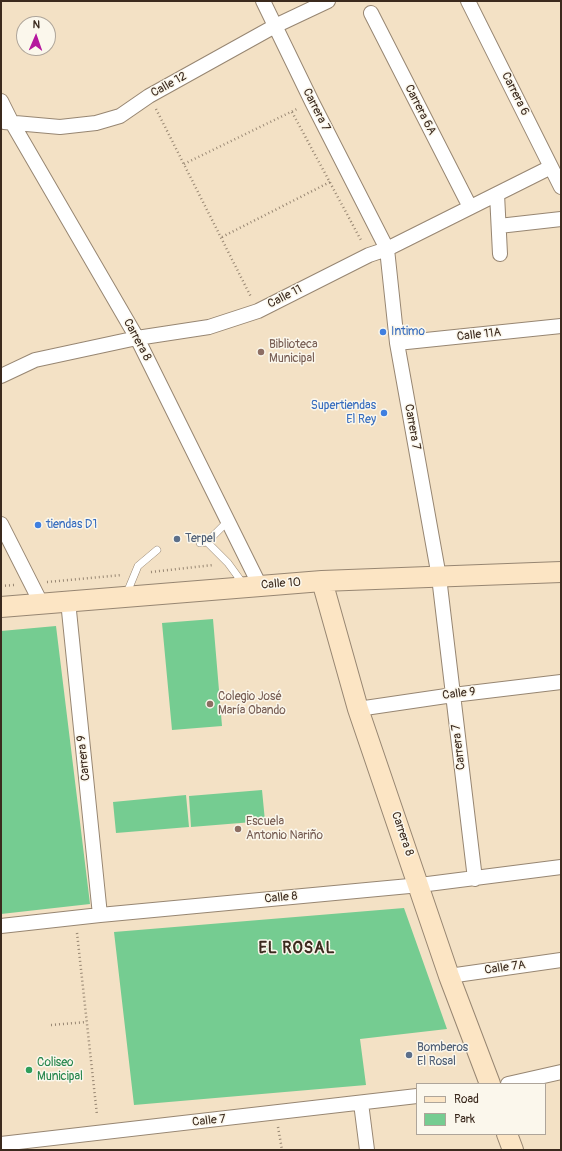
<!DOCTYPE html>
<meta charset="utf-8">
<style>
body{margin:0}
#map{position:relative;width:562px;height:1151px;overflow:hidden;background:#f3e1c5;font-family:Pangolin,sans-serif}
canvas{display:block}
.frame{position:absolute;inset:0;border:2px solid #3b2a1e;pointer-events:none}
.legend{position:absolute;left:416px;top:1083px;width:130px;height:52px;box-sizing:border-box;background:#fbf7ec;border:1px solid #aea59a;margin:0;padding:5px 7px;list-style:none;font-size:12px;color:#3b2a1e}
.legend li{display:flex;align-items:center;gap:8px;height:20px}
.legend b{width:20px;border:1px solid #aea59a}
.north{position:absolute;left:16px;top:16px;width:40px;height:40px;box-sizing:border-box;background:#fbf7ec;border:1px solid #aea59a;border-radius:50%;rotate:2deg;font-size:11px;font-weight:700;line-height:16px;text-align:center;color:#3b2a1e}
.north::after{content:'';display:block;margin:auto;width:14px;height:18px;background:#b5179e;clip-path:polygon(50% 0,100% 100%,50% 72%,0 100%)}
</style>
<div id="map">
<canvas width="562" height="1151"></canvas>
<div class="frame"></div>
<ul class="legend">
<li><b style="height:5px;background:#fce5c4"></b>Road</li>
<li><b style="height:11px;background:#75cc91"></b>Park</li>
</ul>
<div class="north">N</div>
</div>
<script>
const ctx = document.querySelector('canvas').getContext('2d');
ctx.lineJoin = 'round';
function paint(path, color) { ctx.fillStyle = color; ctx.fill(path, 'evenodd'); }
const poly = rows => new Path2D(rows.map(r => 'M' + r).join(''));
function stroke(path, color, width, dash) { ctx.strokeStyle = color; ctx.lineWidth = width; ctx.lineCap = dash ? 'butt' : 'round'; ctx.setLineDash(dash || []); ctx.stroke(path); }
function drawText(font, color, halo, rows, align = 'center') {
  ctx.font = font + ' Pangolin,sans-serif'; ctx.lineWidth = 3; ctx.setLineDash([]); ctx.textBaseline = 'middle'; ctx.strokeStyle = halo; ctx.fillStyle = color; for (const [text, x, y, turn = 0] of rows) {
    ctx.save(); ctx.translate(x, y); ctx.rotate((+turn || 0) * Math.PI / 180); ctx.textAlign = isNaN(turn) ? turn : align; if (halo) ctx.strokeText(text, 0, 0); ctx.fillText(text, 0, 0); ctx.restore();
  }
}
paint(poly([
 [213,619,222,726,172,730,162,623],
 [56,626,90,904,1,914,1,631],
 [262,790,265,821,191,827,189,796],
 [186,795,189,827,116,833,113,802],
 [404,908,447,1029,360,1039,366,1085,134,1105,114,932]
]), '#75cc91');
const lane = poly([
 [207,542,228,521],
 [200,543,207,542,228,563,244,585],
 [126,595,138,566,157,550]
]);
const street = poly([
 [263,1,312,102,387,249,397,343,439,577,475,879],
 [468,1,561,187],
 [371,13,470,207],
 [1,101,11,121,137,338,260,586],
 [4,122,60,127,96,123,120,116,149,96,275,26,328,1],
 [497,194,500,254],
 [499,226,561,219],
 [397,343,561,326],
 [1,376,35,360,137,338,209,327,258,311,369,255,387,249,551,167],
 [1,524,41,603],
 [68,601,100,915],
 [358,709,453,695,561,682],
 [1,926,100,915,420,885,561,867],
 [449,976,561,960],
 [508,1084,561,1072],
 [361,1103,367,1150],
 [1,1144,417,1096]
]);
const secondary = poly([
 [322,581,358,709,449,976,490,1084],
 [1,607,322,581,561,572],
 [507,1134,513,1150]
]);
stroke(lane, '#978672', 8);
stroke(street, '#978672', 16);
stroke(secondary, '#978672', 22);
stroke(poly([
 [156,109,251,297],
 [292,112,362,242],
 [184,164,299,108],
 [222,237,330,182],
 [151,572,213,565],
 [47,582,122,575],
 [1,586,14,585],
 [77,933,97,1115],
 [51,1025,87,1022],
 [278,1127,282,1150]
]), '#978672', 2.5, [1, 3]);
stroke(lane, '#fff', 7);
stroke(street, '#fff', 14);
stroke(secondary, '#fce5c4', 20);
for (const [x, y, r, color] of [
 [383,332,4,"#3f7fe0"],
 [261,352,4,"#8d6e63"],
 [384,413,4,"#3f7fe0"],
 [38,525,4,"#3f7fe0"],
 [177,539,4,"#5c6f8a"],
 [210,704,4,"#8d6e63"],
 [238,829,4,"#8d6e63"],
 [409,1055,4,"#5c6f8a"],
 [29,1070,4,"#2e9e5b"]
]) { const dot = new Path2D(); dot.arc(x, y, r, 0, 2 * Math.PI); ctx.fillStyle = color; ctx.fill(dot); stroke(dot, '#fbf7ec', 1.5); }
drawText('12px', '#3b2a1e', '#fbf7ec', [
 ["Calle 12",169,85,-29],
 ["Carrera 6",515,94,63],
 ["Carrera 7",316,110,63],
 ["Carrera 6A",420,110,63],
 ["Calle 11",285,297,-27],
 ["Calle 11A",479,335,-6],
 ["Carrera 8",137,340,62],
 ["Carrera 7",412,427,80],
 ["Calle 10",281,584,-4],
 ["Calle 9",459,694,-7],
 ["Carrera 7",459,747,-97],
 ["Carrera 9",84,758,-96],
 ["Carrera 8",402,834,71],
 ["Calle 8",281,898,-5],
 ["Calle 7A",505,968,-8],
 ["Calle 7",209,1121,-6]
]);
drawText('12px', '#366cbe', '#fbf7ec', [
 ["Intimo",391,332],
 ["Supertiendas",376,406,"right"],
 ["El Rey",376,420,"right"],
 ["tiendas D1",46,525]
], 'left');
drawText('12px', '#785e54', '#fbf7ec', [
 ["Biblioteca",269,345],
 ["Municipal",269,359],
 ["Colegio José",218,697],
 ["María Obando",218,711],
 ["Escuela",246,822],
 ["Antonio Nariño",246,836]
], 'left');
drawText('12px', '#4e5e75', '#fbf7ec', [
 ["Terpel",185,539],
 ["Bomberos",417,1048],
 ["El Rosal",417,1062]
], 'left');
drawText('12px', '#27864d', '#fbf7ec', [
 ["Coliseo",37,1063],
 ["Municipal",37,1077]
], 'left');
ctx.letterSpacing = '1px';
drawText('bold 16px', '#3b2a1e', '#fbf7ec', [
 ["EL ROSAL",297,949]
]);
ctx.letterSpacing = '0px';
</script>
